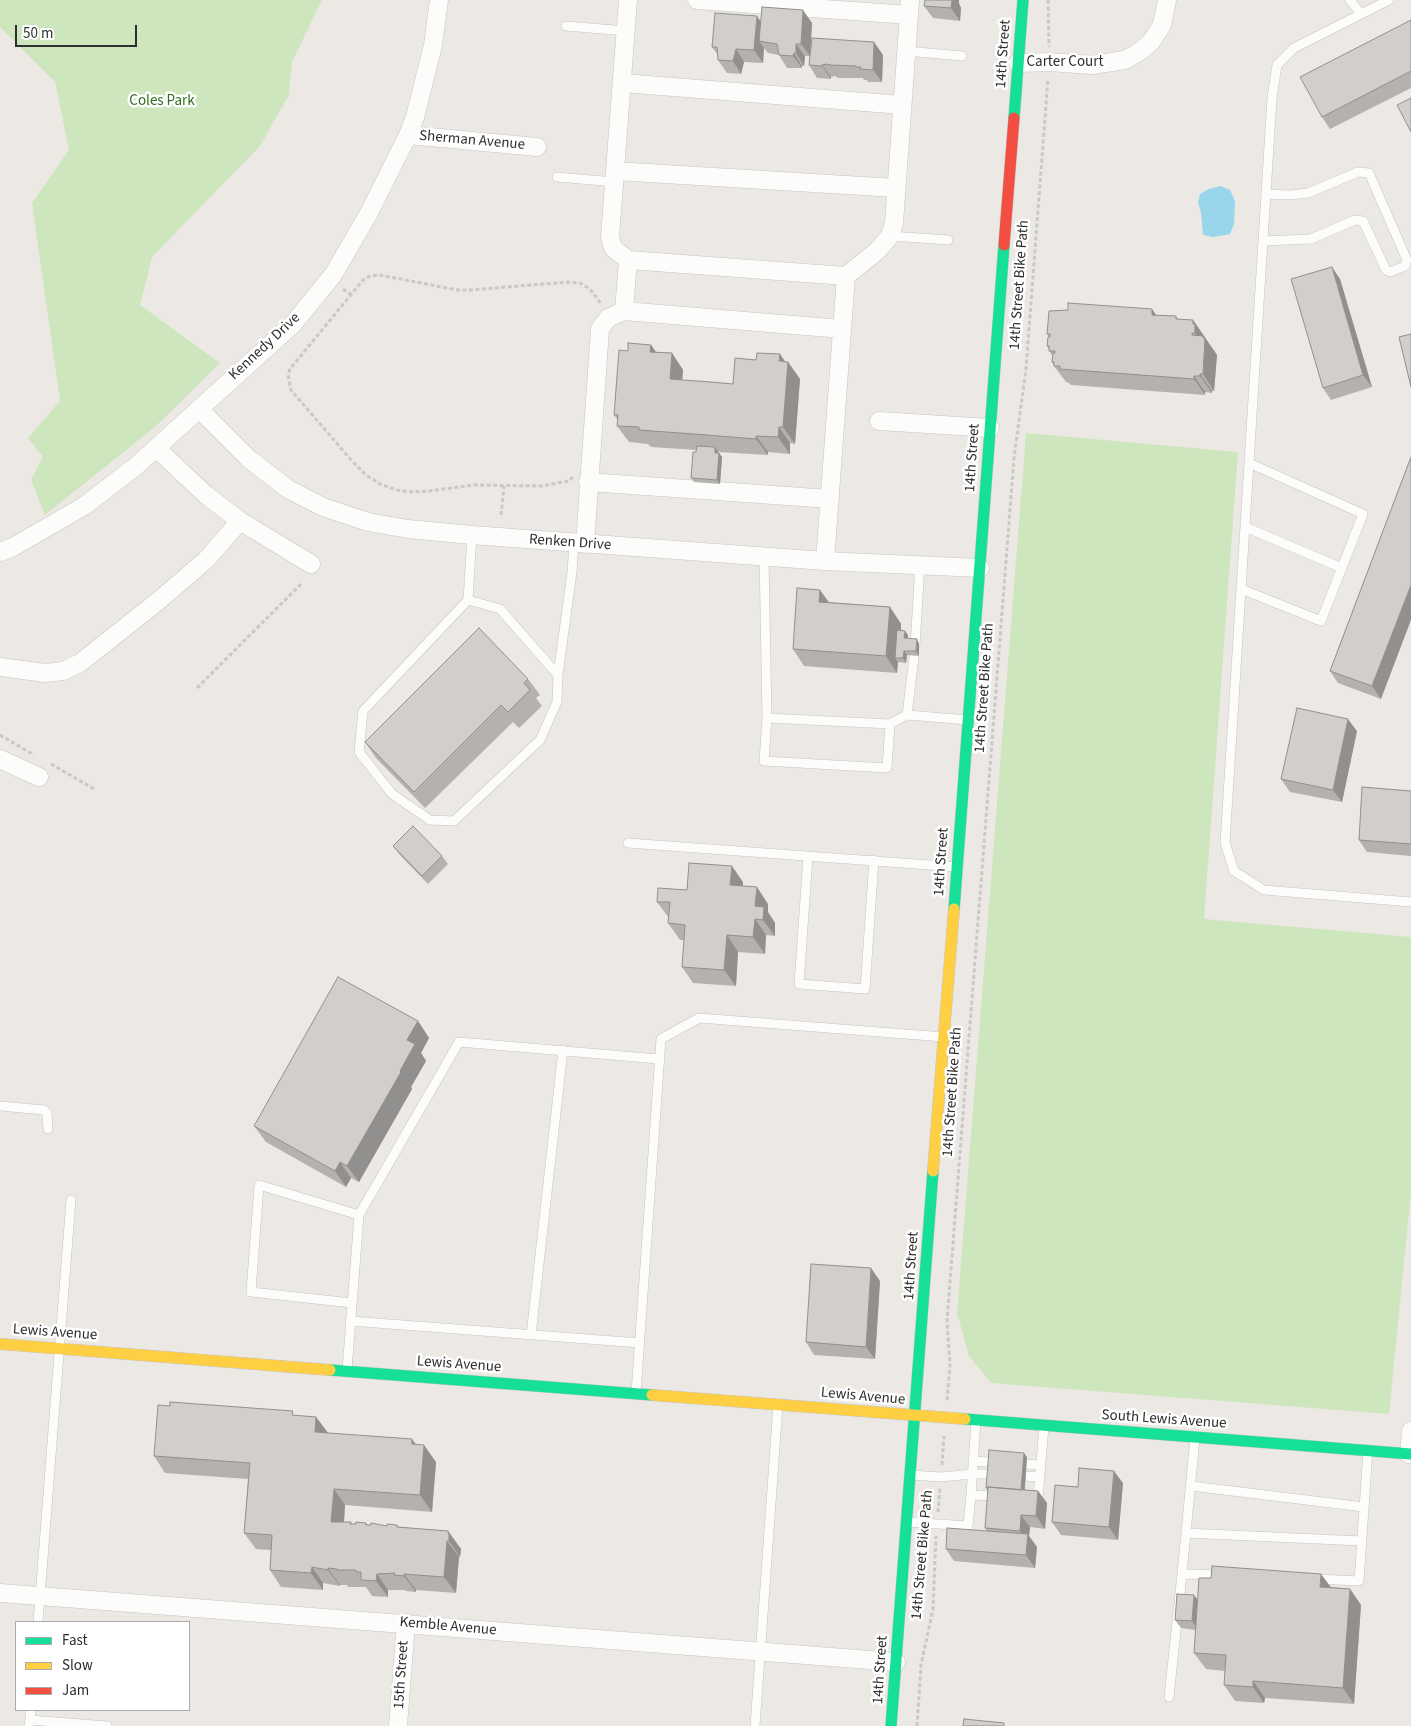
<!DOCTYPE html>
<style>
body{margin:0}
#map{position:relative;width:1411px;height:1726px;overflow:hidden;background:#ece8e4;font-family:"Source Sans 3",sans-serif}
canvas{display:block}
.legend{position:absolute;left:15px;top:1621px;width:175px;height:90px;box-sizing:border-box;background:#fff;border:1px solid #ababab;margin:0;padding:6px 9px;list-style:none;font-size:15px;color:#2e2e2e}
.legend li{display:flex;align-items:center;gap:10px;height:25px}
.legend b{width:25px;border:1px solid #ababab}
.scale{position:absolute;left:15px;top:25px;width:122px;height:22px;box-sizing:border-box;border:2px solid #2e2e2e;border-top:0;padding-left:6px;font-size:15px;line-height:18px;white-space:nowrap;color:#2e2e2e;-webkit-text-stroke:4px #fff;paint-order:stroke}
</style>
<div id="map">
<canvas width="1411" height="1726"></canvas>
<ul class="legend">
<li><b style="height:6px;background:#16e098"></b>Fast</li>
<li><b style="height:6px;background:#ffcf43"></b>Slow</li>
<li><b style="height:6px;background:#f24e42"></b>Jam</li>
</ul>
<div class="scale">50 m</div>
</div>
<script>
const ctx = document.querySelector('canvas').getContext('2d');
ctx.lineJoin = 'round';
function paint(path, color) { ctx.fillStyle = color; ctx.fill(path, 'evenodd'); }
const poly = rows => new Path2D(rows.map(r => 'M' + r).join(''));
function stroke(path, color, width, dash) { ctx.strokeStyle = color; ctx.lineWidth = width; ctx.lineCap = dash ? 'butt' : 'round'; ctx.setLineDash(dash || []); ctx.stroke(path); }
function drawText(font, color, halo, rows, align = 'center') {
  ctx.font = font + ' "Source Sans 3",sans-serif'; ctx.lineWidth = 5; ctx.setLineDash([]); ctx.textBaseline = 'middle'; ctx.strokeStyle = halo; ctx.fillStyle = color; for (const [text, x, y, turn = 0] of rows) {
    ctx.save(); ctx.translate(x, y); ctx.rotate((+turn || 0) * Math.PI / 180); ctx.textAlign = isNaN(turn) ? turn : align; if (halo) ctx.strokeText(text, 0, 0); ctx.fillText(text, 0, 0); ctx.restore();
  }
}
paint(poly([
 [0,0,322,0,292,62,289,95,260,146,152,257,140,305,220,363,155,427,45,515,31,480,43,457,28,438,60,401,32,203,69,150,55,82,0,27],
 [1026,433,1238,452,1204,919,1411,937,1411,1192,1389,1414,991,1383,969,1356,957,1313]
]), '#cee6be');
paint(poly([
 [1220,186,1230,190,1235,201,1234,224,1230,234,1213,237,1203,235,1201,213,1198,202,1200,194,1209,189]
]), '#99d6ec');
const lane = poly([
 [1350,0,1361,14],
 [1389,0,1294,48,1277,65,1272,98,1225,843,1234,871,1264,890,1411,902],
 [566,26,626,31],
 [906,51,962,56],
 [557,177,615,182],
 [890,236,948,240],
 [1263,241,1311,239,1355,220,1363,221,1386,270,1390,272,1405,266,1407,260,1369,173,1358,172,1308,193,1290,195,1266,194],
 [1245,527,1342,568],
 [764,556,767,718,764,761,887,768,890,724,767,718],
 [1241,589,1321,621,1363,514,1249,463],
 [468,600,500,609,558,675,557,702,540,740,454,821,430,820,392,794,359,752,363,711,468,600,472,535],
 [915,646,920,564],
 [558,675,572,572,574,543],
 [907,715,914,657],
 [890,724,907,715,968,720],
 [628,843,957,867],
 [808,856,799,984,865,989,874,860],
 [0,1106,44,1110,47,1113,48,1129],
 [352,1303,251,1292,259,1185,359,1215],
 [350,1321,640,1343],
 [531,1335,563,1050],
 [347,1370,359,1215,459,1042,659,1059],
 [636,1393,661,1039,699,1018,944,1037],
 [976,1421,971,1495,999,1496],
 [1195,1438,1182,1574,1223,1575],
 [973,1461,988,1462],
 [1023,1464,1041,1465],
 [911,1475,941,1477,973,1474,987,1474],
 [1022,1476,1040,1477],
 [1191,1486,1364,1507],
 [1034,1498,1038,1498,1044,1426],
 [908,1522,968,1526,971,1495],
 [1186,1533,1361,1541],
 [1315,1579,1359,1581,1368,1450],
 [38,1622,71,1200],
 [1169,1697,1182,1574],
 [30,1720,107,1726],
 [29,1726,31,1710],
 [755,1726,778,1405]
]);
const street = poly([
 [628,0,610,237,613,248,628,260,846,276,877,251,890,236,894,223,910,0],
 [697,0,909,15],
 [1018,63,1049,62,1092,65,1125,60,1139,52,1151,42,1162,25,1167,0],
 [622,83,902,105],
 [408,135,537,147],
 [615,171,896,188],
 [624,311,842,329],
 [199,409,249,459,288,489,323,507,368,522,408,529,472,535,825,561,980,568],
 [879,421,990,428],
 [156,448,206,495,240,521,311,564],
 [588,482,830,499],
 [585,544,600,329,608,318,624,311,628,260],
 [0,552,13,547,84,506,135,467,293,324,333,275,369,213,408,135,415,117,433,45,439,0],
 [825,561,846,276],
 [0,667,45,673,63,671,80,663,157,602,206,560,240,521],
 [0,759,39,777],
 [1409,1454,1411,1431],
 [0,1593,896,1662],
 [398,1726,406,1623]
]);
const fast = poly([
 [1014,118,1023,0],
 [954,909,1004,245],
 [330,1370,652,1395],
 [965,1419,1411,1454],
 [891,1726,933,1171]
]);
const slow = poly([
 [933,1171,954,909],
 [0,1344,330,1370],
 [652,1395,965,1419]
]);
const jam = poly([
 [1004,245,1014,118]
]);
stroke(lane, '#c5c4c5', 10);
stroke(street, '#c5c4c5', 19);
stroke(fast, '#c5c4c5', 12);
stroke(slow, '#c5c4c5', 12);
stroke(jam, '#c5c4c5', 12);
stroke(poly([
 [1048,0,1049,47],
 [343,289,352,295],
 [573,477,569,481,542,486,474,485,429,491,413,492,396,490,380,484,366,475,352,461,291,390,288,375,290,369,363,280,370,276,379,275,458,290,470,290,568,282,580,283,590,289,602,305],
 [501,515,504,486],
 [197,688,302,583],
 [0,735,34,755],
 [51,764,94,789],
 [947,1400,950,1365,947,1321,1014,458,1026,369,1048,78],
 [942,1465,944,1436],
 [938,1512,940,1488],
 [917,1726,921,1665,933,1609,936,1536]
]), '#c9c9c8', 3, [4, 2.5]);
stroke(lane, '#fcfcfb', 9);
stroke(street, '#fcfcfb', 18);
stroke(fast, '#16e098', 11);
stroke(slow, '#ffcf43', 11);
stroke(jam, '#f24e42', 11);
paint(poly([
 [959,3,961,8,960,21,933,18,924,6],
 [1411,20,1411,88,1330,129,1322,117],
 [761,21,812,23,810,55,883,55,882,82,868,82,867,80,864,80,863,78,838,78,835,76,831,77,831,79,817,78,809,65,810,56,805,56,804,66,802,66,802,68,787,68,779,55,768,53,764,48,763,63,744,62,741,74,727,73,718,60,718,55,712,47],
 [1340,279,1372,387,1331,400,1323,388],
 [1152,309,1156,315,1176,316,1178,319,1193,320,1217,355,1214,391,1212,391,1212,393,1205,392,1205,395,1071,385,1069,383,1066,382,1054,366,1052,362,1053,356,1049,351,1049,349,1047,346,1049,337,1047,334],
 [651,345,656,352,672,353,683,370,682,380,733,384,756,360,780,354,785,362,788,362,800,379,795,444,790,443,790,454,768,452,768,455,718,452,718,453,722,457,720,484,694,482,691,478,697,450,651,447,648,444,629,442,617,426,618,420,614,415,628,351],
 [1411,457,1381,699,1338,683,1330,671],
 [820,590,829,602,890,607,901,624,901,631,908,635,908,639,917,639,919,644,919,656,907,655,906,663,898,662,897,673,804,666,793,649],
 [528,679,540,695,536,698,542,706,519,728,513,722,425,808,376,758,365,742],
 [1357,731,1342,802,1290,792,1281,779],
 [1411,791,1411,856,1367,852,1359,840],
 [393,846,442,856,448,864,428,884,399,854],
 [743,882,743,886,768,904,768,912,775,923,775,936,766,935,765,954,738,952,736,986,693,983,682,967,684,940,680,940,668,923,669,918,657,902,687,890],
 [418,1021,429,1038,421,1053,426,1061,411,1087,412,1089,359,1182,351,1178,346,1187,266,1142,254,1126],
 [880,1281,875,1359,814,1355,806,1342],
 [296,1416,316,1417,328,1433,416,1445,436,1462,432,1512,345,1505,344,1522,351,1522,352,1524,366,1523,368,1525,387,1526,397,1525,399,1527,448,1531,461,1549,460,1557,459,1557,456,1593,416,1590,416,1592,406,1591,405,1590,388,1590,388,1597,372,1596,366,1587,348,1587,347,1585,340,1585,340,1586,323,1583,323,1590,281,1587,270,1570,271,1550,256,1549,244,1533,248,1479,165,1473,154,1456],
 [1027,1457,1025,1490,1038,1491,1047,1503,1045,1529,1030,1527,1029,1536,1037,1547,1035,1568,954,1561,946,1549,987,1531,985,1528,988,1491,986,1488],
 [1123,1483,1118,1540,1061,1535,1052,1522,1078,1487],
 [1331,1587,1350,1589,1361,1605,1354,1704,1265,1698,1264,1703,1235,1701,1224,1685,1225,1671,1206,1669,1194,1653,1196,1630,1181,1628,1175,1620,1198,1600]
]), '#b4b1af');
paint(poly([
 [952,0,959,0,959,4,961,8,960,21,951,8],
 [803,10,812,23,810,56,801,44],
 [757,16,766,29,759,41,764,48,763,63,754,50],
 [874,42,883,55,882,82,873,70],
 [796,44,805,56,804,66,796,53],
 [736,49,744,62,741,74,733,61],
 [794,53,802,66,802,68,793,56],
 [822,65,831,77,831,79,822,66],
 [1332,267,1340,279,1372,387,1363,375],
 [1152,309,1163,326,1152,315],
 [1193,320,1217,355,1214,391,1203,374,1205,347,1195,333],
 [651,345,662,361,650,352],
 [672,353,683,370,681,396,670,379],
 [780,354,788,366,788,362,800,379,795,444,783,427,779,361],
 [1200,374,1212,391,1212,393,1200,376],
 [1194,376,1205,392,1205,395,1194,379],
 [779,427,790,443,790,454,778,437],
 [756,436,768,452,768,455,756,439],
 [715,447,718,452,718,457,715,453],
 [719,453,722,457,720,484,717,480],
 [1411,585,1411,620,1381,699,1372,686],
 [820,590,831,606,819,602],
 [890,607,901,624,899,658,895,658,898,662,897,673,886,656],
 [905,631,908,635,907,643,904,638],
 [917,639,919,644,919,656,916,651],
 [904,651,907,655,906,663,903,658],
 [1348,719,1357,731,1342,802,1333,790],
 [732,866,743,882,742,902,730,885],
 [757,887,768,904,768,912,775,923,775,936,763,920,755,906],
 [755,919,766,935,765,954,753,937],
 [727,935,738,952,736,986,724,970],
 [418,1021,429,1038,421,1053,426,1061,411,1087,412,1089,359,1182,347,1166,407,1040],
 [340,1162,351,1178,346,1187,335,1171],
 [871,1268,880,1281,875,1359,866,1347],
 [316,1417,328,1433,315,1432],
 [412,1439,423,1455,424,1445,436,1462,432,1512,420,1495,412,1444],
 [1024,1453,1027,1457,1024,1495,1021,1491],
 [1114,1471,1123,1483,1118,1540,1109,1527],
 [334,1489,345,1505,343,1538,331,1522],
 [1038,1491,1047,1503,1045,1529,1036,1516],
 [1021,1515,1030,1527,1029,1536,1037,1547,1035,1568,1026,1555,1027,1542,1020,1531],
 [448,1531,461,1549,460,1557,449,1541],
 [447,1541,459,1557,456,1593,444,1577],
 [312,1567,323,1583,323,1590,311,1573],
 [328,1568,340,1585,340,1586,328,1570],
 [377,1574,388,1590,388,1597,376,1581],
 [404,1574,416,1590,416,1592,404,1576],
 [1321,1574,1333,1590,1320,1587],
 [1350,1589,1361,1605,1354,1704,1343,1688],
 [1194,1595,1200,1603,1198,1630,1192,1621],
 [1253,1681,1265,1698,1264,1703,1253,1687]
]), '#92908e');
const building = poly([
 [925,0,952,0,951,8,924,6,925,0],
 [762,7,803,10,801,44,796,44,796,53,794,53,793,56,779,55,777,44,759,41,762,7],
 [715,13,757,16,754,50,736,49,733,61,718,60,717,47,712,47,715,13],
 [1411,20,1411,71,1322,117,1300,77,1411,20],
 [812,38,874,42,873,70,860,69,861,67,856,67,856,66,830,65,827,64,822,65,822,66,809,65,812,38],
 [1411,98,1411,132,1397,105,1411,98],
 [1332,267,1363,375,1323,388,1291,279,1332,267],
 [1068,303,1152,309,1152,315,1176,316,1176,319,1193,320,1193,324,1195,324,1195,333,1192,333,1192,335,1203,336,1203,338,1205,338,1203,374,1200,374,1200,376,1194,376,1194,379,1060,369,1060,366,1054,366,1054,362,1052,362,1053,353,1055,353,1055,351,1049,351,1049,346,1047,346,1048,337,1050,337,1050,334,1047,334,1049,311,1068,310,1068,303],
 [1411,334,1411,387,1399,337,1411,334],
 [628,343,651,345,650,352,672,353,670,379,711,382,733,384,735,358,756,360,757,353,780,354,779,361,788,362,783,427,779,427,778,437,756,436,756,439,707,435,639,430,639,427,617,426,618,415,614,415,619,350,628,351,628,343],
 [697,446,715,447,715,453,719,453,717,480,691,478,693,452,696,452,697,446],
 [1411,457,1411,585,1372,686,1330,671,1411,457],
 [797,588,820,590,819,602,890,607,886,656,793,649,797,588],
 [479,628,528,679,524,683,530,690,508,712,501,705,414,792,365,742,479,628],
 [897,630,905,631,904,638,917,639,916,651,904,651,903,658,895,658,897,630],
 [1297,708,1348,719,1333,790,1281,779,1297,708],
 [1362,787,1411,791,1411,844,1359,840,1362,787],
 [413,826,442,856,422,876,393,846,413,826],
 [689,863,732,866,730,885,757,887,755,906,764,907,763,920,755,919,753,937,727,935,724,970,682,967,685,925,668,923,670,902,657,902,658,888,687,890,689,863],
 [338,977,418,1021,407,1040,415,1044,400,1071,401,1072,347,1166,340,1162,335,1171,254,1126,338,977],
 [811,1264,871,1268,866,1347,806,1342,811,1264],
 [170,1402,293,1411,292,1415,316,1417,315,1432,412,1439,412,1444,424,1445,420,1495,334,1489,331,1522,351,1522,350,1524,356,1524,356,1522,366,1523,366,1525,371,1525,371,1523,387,1526,387,1524,397,1525,397,1527,448,1531,448,1533,449,1533,449,1541,447,1541,444,1577,404,1574,404,1576,394,1575,395,1573,377,1574,376,1581,361,1580,361,1572,356,1572,356,1570,337,1570,337,1569,328,1568,328,1570,312,1567,311,1573,270,1570,272,1535,244,1533,250,1463,154,1456,158,1405,170,1406,170,1402],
 [989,1450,1024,1453,1021,1490,988,1487,988,1488,986,1488,989,1450],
 [1079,1468,1114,1471,1109,1527,1052,1522,1055,1485,1078,1487,1079,1468],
 [988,1487,1038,1491,1036,1516,1021,1515,1020,1531,985,1528,988,1487],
 [947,1528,1028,1534,1026,1555,946,1549,947,1528],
 [1212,1566,1321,1574,1320,1587,1350,1589,1343,1688,1253,1681,1253,1687,1224,1685,1226,1655,1194,1653,1199,1578,1211,1578,1212,1566],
 [1177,1594,1194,1595,1192,1621,1175,1620,1177,1594],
 [964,1719,1004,1723,1004,1726,963,1726,964,1719]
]);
paint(building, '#d1cecb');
stroke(building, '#92908e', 1);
drawText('15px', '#2e2e2e', '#fff', [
 ["14th Street",1004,54,-86],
 ["Carter Court",1065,63],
 ["Sherman Avenue",472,141,5],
 ["14th Street Bike Path",1020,285,-86],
 ["Kennedy Drive",265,347,-43],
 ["14th Street",973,458,-86],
 ["Renken Drive",570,543,4],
 ["14th Street Bike Path",985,688,-86],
 ["14th Street",942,862,-86],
 ["14th Street Bike Path",953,1092,-86],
 ["14th Street",912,1266,-86],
 ["Lewis Avenue",55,1333,4],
 ["Lewis Avenue",459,1365,4],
 ["Lewis Avenue",863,1397,5],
 ["South Lewis Avenue",1164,1420,4],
 ["14th Street Bike Path",923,1555,-85],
 ["Kemble Avenue",448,1627,5],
 ["14th Street",881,1670,-86],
 ["15th Street",402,1675,-86]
]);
drawText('15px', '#2c6e1b', '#fff', [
 ["Coles Park",162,102]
]);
</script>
